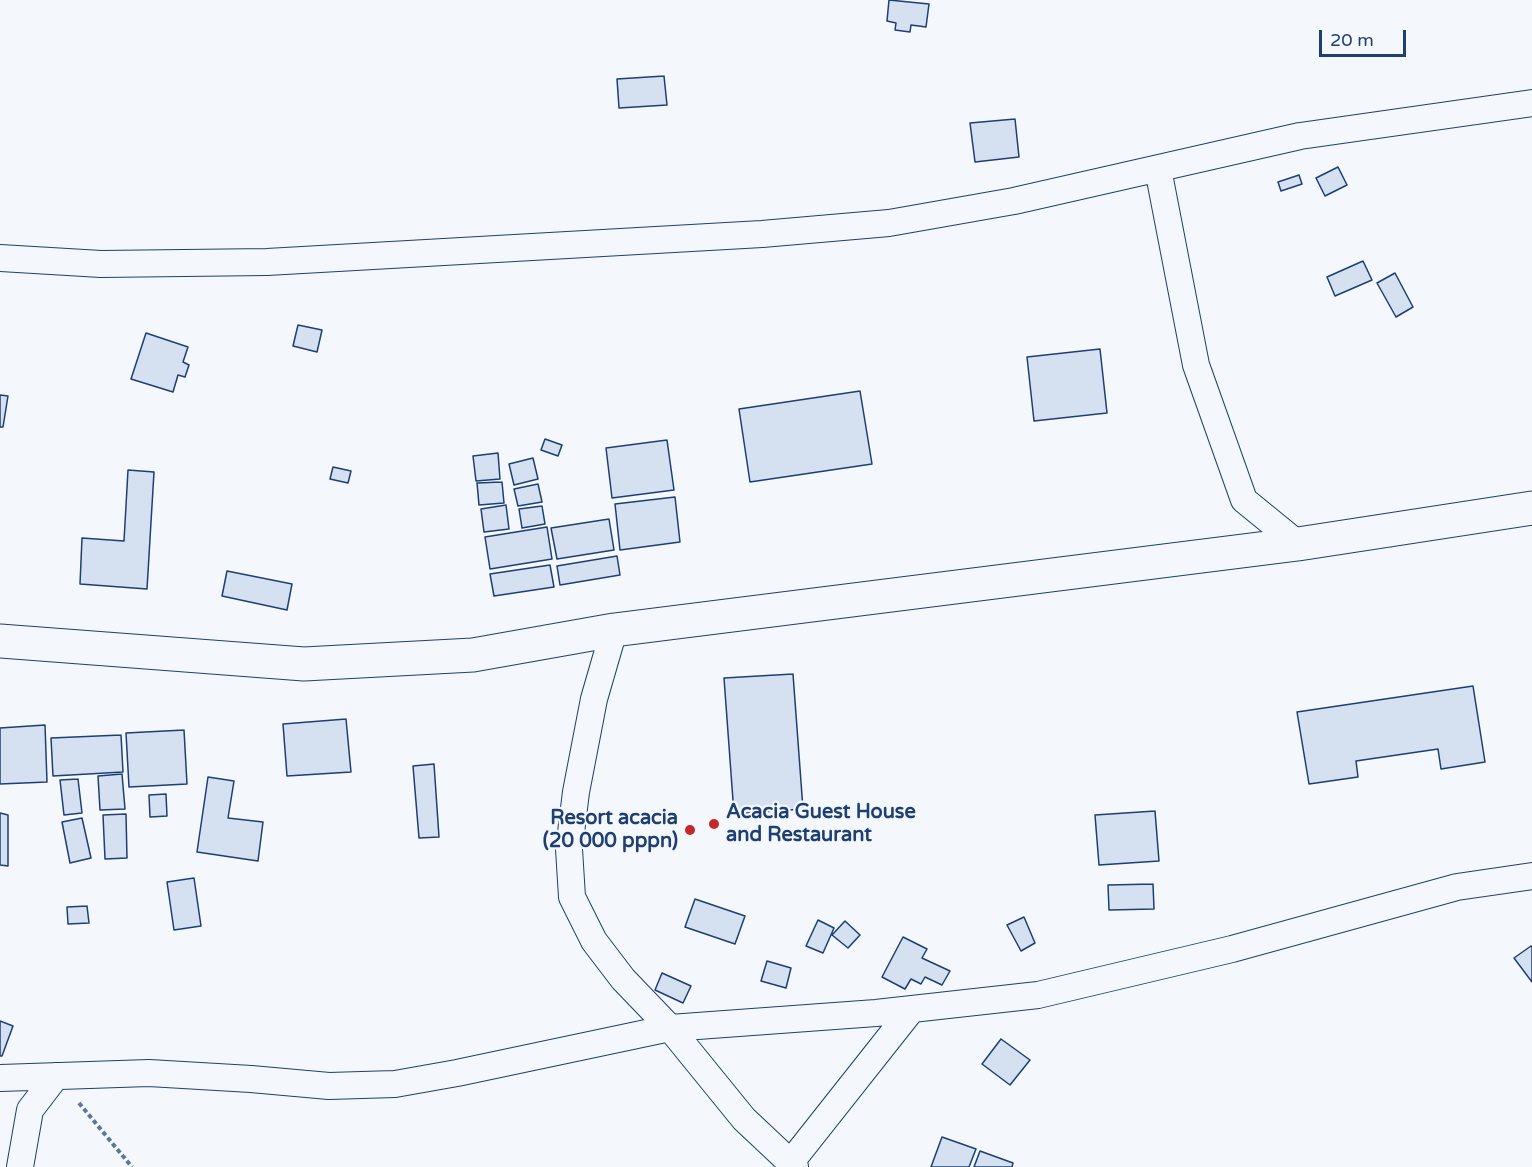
<!DOCTYPE html>
<style>
body{margin:0}
#map{position:relative;width:1532px;height:1167px;overflow:hidden;background:#f4f7fb;font-family:"Varela Round",sans-serif}
canvas{display:block}
.scale{position:absolute;left:1319px;top:30px;width:87px;height:27px;box-sizing:border-box;border:3px solid #1d3f73;border-top:0;padding-left:8px;font-size:18px;line-height:21px;white-space:nowrap;color:#1d3f73;-webkit-text-stroke:4px #f4f7fb;paint-order:stroke}
</style>
<div id="map">
<canvas width="1532" height="1167"></canvas>
<div class="scale">20 m</div>
</div>
<script>
const ctx = document.querySelector('canvas').getContext('2d');
ctx.lineJoin = 'round';
function paint(path, color) { ctx.fillStyle = color; ctx.fill(path, 'evenodd'); }
const poly = rows => new Path2D(rows.map(r => 'M' + r).join(''));
function stroke(path, color, width, dash) { ctx.strokeStyle = color; ctx.lineWidth = width; ctx.lineCap = dash ? 'butt' : 'round'; ctx.setLineDash(dash || []); ctx.stroke(path); }
function drawText(font, color, halo, rows, align = 'center') {
  ctx.font = font + ' "Varela Round",sans-serif'; ctx.lineWidth = 4.5; ctx.setLineDash([]); ctx.textBaseline = 'middle'; ctx.strokeStyle = halo; ctx.fillStyle = color; for (const [text, x, y, turn = 0] of rows) {
    ctx.save(); ctx.translate(x, y); ctx.rotate((+turn || 0) * Math.PI / 180); ctx.textAlign = isNaN(turn) ? turn : align; if (halo) ctx.strokeText(text, 0, 0); ctx.fillText(text, 0, 0); ctx.restore();
  }
}
const building = poly([
 [889,0,929,4,926,27,911,25,910,32,895,30,896,23,887,21,889,0],
 [664,76,667,105,619,108,617,79,664,76],
 [1015,119,1019,157,975,162,970,123,1015,119],
 [1338,167,1347,185,1325,196,1316,178,1338,167],
 [1299,175,1302,184,1281,191,1278,182,1299,175],
 [1363,261,1372,280,1335,296,1327,277,1363,261],
 [1395,273,1413,307,1396,317,1377,283,1395,273],
 [298,325,322,330,317,352,293,346,298,325],
 [146,333,188,347,183,362,189,365,185,377,178,375,173,392,131,379,146,333],
 [1100,349,1107,413,1034,421,1027,357,1100,349],
 [860,391,872,464,750,482,739,409,860,391],
 [0,395,8,396,3,427,0,427,0,395],
 [545,439,562,445,558,456,541,450,545,439],
 [667,440,674,490,612,498,606,448,667,440],
 [498,453,500,479,476,481,473,456,498,453],
 [533,458,538,479,514,485,509,464,533,458],
 [333,467,351,471,348,483,330,479,333,467],
 [128,470,154,472,147,589,80,584,82,538,124,541,128,470],
 [502,482,504,503,479,505,477,483,502,482],
 [538,484,542,502,518,506,514,489,538,484],
 [675,497,680,542,620,550,615,504,675,497],
 [506,505,509,529,484,532,481,509,506,505],
 [542,506,545,524,522,528,519,509,542,506],
 [609,519,614,550,557,559,551,528,609,519],
 [547,527,552,559,490,569,485,537,547,527],
 [617,556,620,575,560,585,557,566,617,556],
 [550,565,554,587,494,596,490,574,550,565],
 [227,571,292,584,287,610,222,596,227,571],
 [793,674,803,809,734,814,724,678,793,674],
 [1473,686,1485,762,1441,769,1438,749,1356,761,1358,777,1309,784,1297,712,1473,686],
 [346,719,351,772,287,776,283,724,346,719],
 [45,725,47,782,0,784,0,728,45,725],
 [184,730,187,784,129,787,126,733,184,730],
 [121,735,123,772,53,776,51,738,121,735],
 [434,764,439,837,419,838,413,766,434,764],
 [122,774,125,809,100,810,98,776,122,774],
 [208,777,234,781,228,818,263,822,258,861,197,852,208,777],
 [78,779,82,813,64,815,60,780,78,779],
 [166,794,167,816,150,817,149,795,166,794],
 [1155,811,1159,861,1099,865,1095,815,1155,811],
 [0,813,8,815,8,866,0,865,0,813],
 [126,814,127,858,105,859,103,815,126,814],
 [82,818,91,858,70,863,62,822,82,818],
 [194,878,201,926,174,930,167,882,194,878],
 [1153,884,1154,909,1109,910,1108,885,1153,884],
 [695,899,745,916,735,944,685,927,695,899],
 [87,906,89,923,68,924,67,907,87,906],
 [1024,917,1035,943,1021,951,1007,925,1024,917],
 [818,920,834,928,823,953,806,946,818,920],
 [845,921,860,935,848,948,832,935,845,921],
 [903,937,927,949,922,958,950,971,942,985,925,977,921,984,911,979,905,989,882,977,903,937],
 [1531,946,1532,947,1532,982,1514,958,1531,946],
 [767,961,791,968,786,988,761,981,767,961],
 [662,973,691,986,683,1003,655,990,662,973],
 [0,1021,13,1026,2,1056,0,1056,0,1021],
 [1001,1039,1030,1060,1010,1085,982,1064,1001,1039],
 [942,1137,976,1149,969,1167,931,1167,942,1137],
 [980,1151,1013,1163,1012,1167,974,1167,980,1151]
]);
paint(building, '#d5e0f0');
stroke(building, '#1d3f73', 1.5);
const street = poly([
 [1158,169,1196,365,1244,500,1298,544],
 [0,258,101,264,267,262,762,234,889,223,1014,201,1300,136,1532,103],
 [614,630,594,699,576,792,569,849,572,897,594,941,623,979,670,1028,744,1119,795,1167],
 [0,1078,149,1073,251,1079,329,1086,395,1084,457,1073,670,1028,876,1013,1038,995,1232,949,1457,887,1532,876],
 [791,1162,912,1009],
 [20,1167,30,1110,56,1076]
]);
const primary = poly([
 [0,641,304,664,473,655,614,630,1298,544,1532,508]
]);
stroke(street, '#1d3f73', 28);
stroke(primary, '#1d3f73', 35);
stroke(poly([
 [79,1103,132,1167]
]), '#5e769c', 4, [4.5, 3]);
stroke(street, '#f4f7fb', 26);
stroke(primary, '#f4f7fb', 33);
for (const [x, y, r, color] of [
 [714,824,6,"#c62828"],
 [690,830,6,"#c62828"]
]) { const dot = new Path2D(); dot.arc(x, y, r, 0, 2 * Math.PI); ctx.fillStyle = color; ctx.fill(dot); stroke(dot, '#f4f7fb', 2); }
drawText('bold 20px', '#1d3f73', '#f4f7fb', [
 ["Acacia Guest House",726,813],
 ["and Restaurant",726,836],
 ["Resort acacia",678,819,"right"],
 ["(20 000 pppn)",678,842,"right"]
], 'left');
</script>
